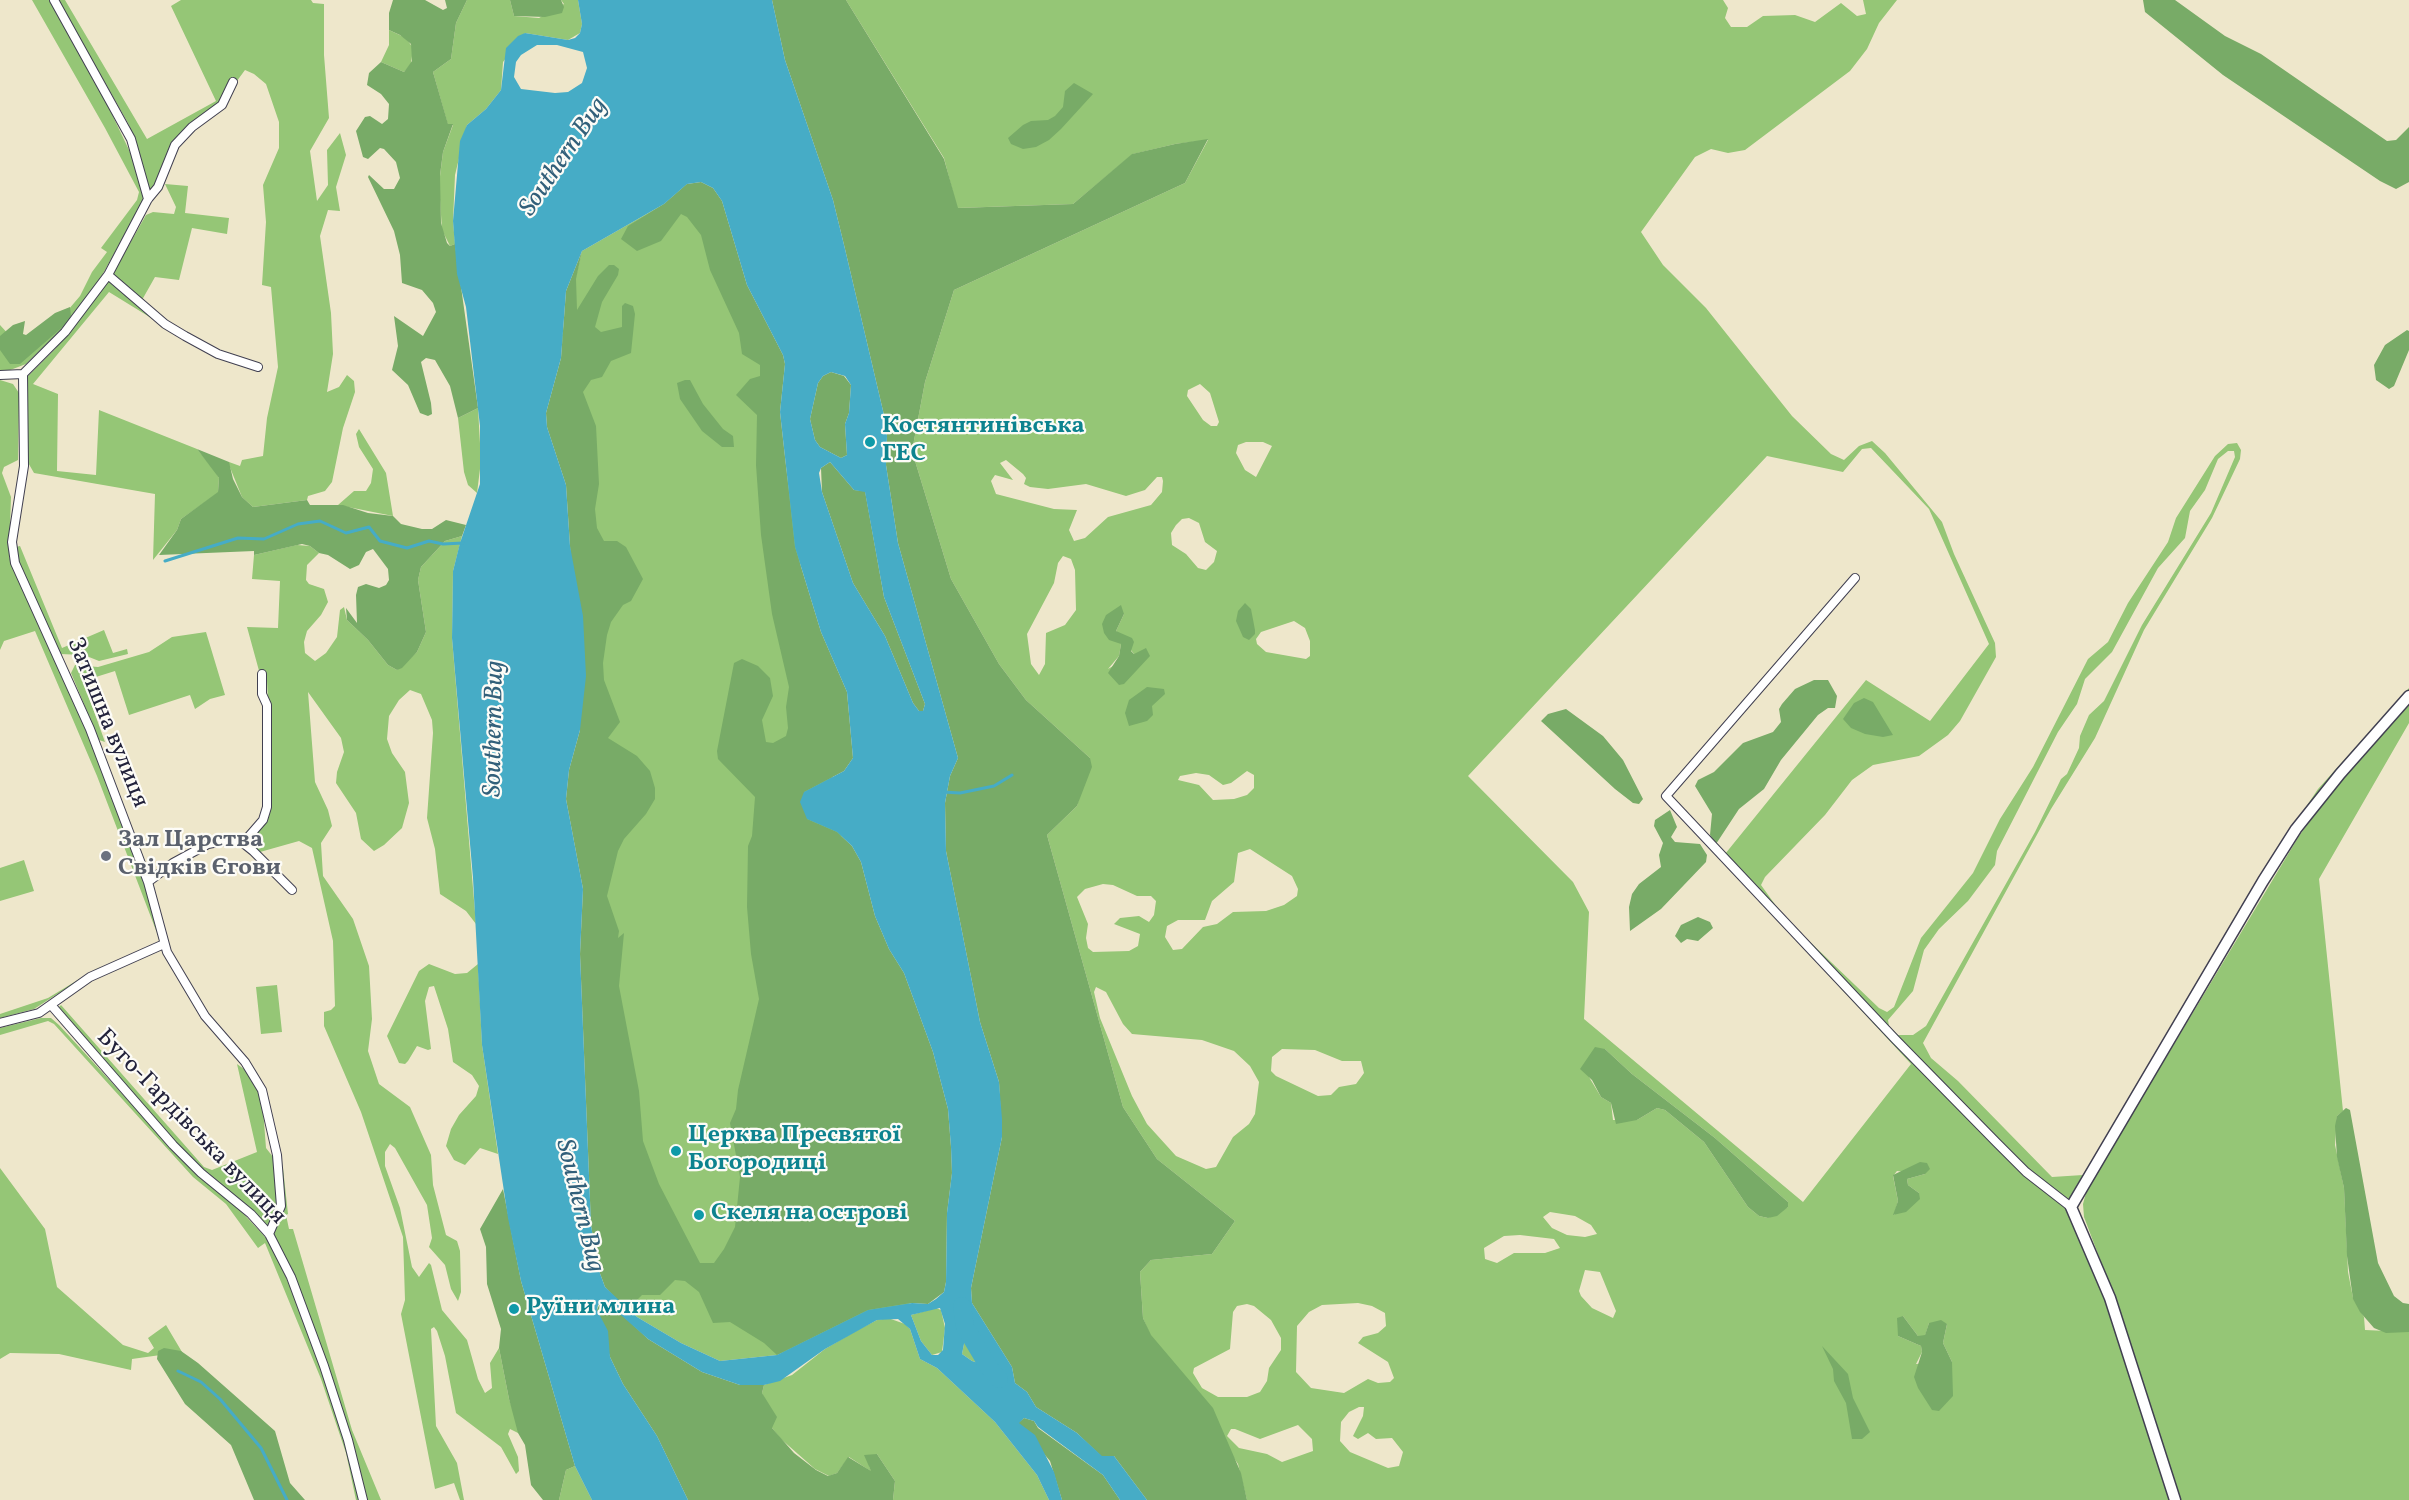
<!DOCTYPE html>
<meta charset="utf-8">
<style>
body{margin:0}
canvas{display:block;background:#eee7cb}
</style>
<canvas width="2409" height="1500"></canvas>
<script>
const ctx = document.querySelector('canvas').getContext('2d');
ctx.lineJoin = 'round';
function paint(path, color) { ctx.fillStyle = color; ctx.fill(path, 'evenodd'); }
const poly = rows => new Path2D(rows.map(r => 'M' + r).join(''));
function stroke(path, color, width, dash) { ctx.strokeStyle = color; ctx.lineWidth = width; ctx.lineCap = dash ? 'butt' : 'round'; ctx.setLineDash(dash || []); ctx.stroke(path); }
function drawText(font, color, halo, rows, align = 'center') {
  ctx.font = font + ' Vollkorn,serif'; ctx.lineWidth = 4.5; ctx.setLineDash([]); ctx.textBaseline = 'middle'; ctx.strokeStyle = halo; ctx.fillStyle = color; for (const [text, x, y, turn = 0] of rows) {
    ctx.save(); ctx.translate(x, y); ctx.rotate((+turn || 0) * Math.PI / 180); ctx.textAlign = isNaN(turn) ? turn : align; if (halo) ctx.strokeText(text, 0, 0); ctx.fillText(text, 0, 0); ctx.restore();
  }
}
paint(poly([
 [32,0,50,0,87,62,129,150,142,182,143,201,100,279,60,331,26,364,5,372,0,371,0,325,22,349,57,323,80,296,92,272,107,252,101,248,137,200,139,192,105,128],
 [58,0,65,0,147,139,216,101,171,6,181,0,311,0,313,3,324,4,324,55,329,118,310,151,317,201,328,185,327,150,340,133,346,155,336,187,340,211,328,210,320,236,331,313,333,354,327,392,339,387,347,375,354,381,355,392,343,428,332,482,325,491,308,496,307,500,253,507,242,497,229,465,229,462,240,466,242,460,263,456,267,418,278,367,271,287,262,285,266,222,263,185,279,148,279,122,266,84,254,74,245,70,220,104,178,136,155,186,149,192,136,141,128,123],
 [467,0,510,0,514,16,539,18,564,4,561,0,578,0,582,24,580,33,568,40,525,33,503,62,501,90,486,109,467,125,455,175,453,221,455,244,450,246,442,230,439,184,443,152,453,125,448,125,433,72,451,59,456,23],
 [846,0,1723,0,1728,8,1725,18,1731,27,1747,27,1763,16,1795,15,1815,22,1841,3,1857,16,1866,14,1863,0,1897,0,1879,23,1867,49,1850,71,1745,150,1728,153,1711,149,1695,157,1641,232,1663,265,1706,308,1792,416,1831,454,1844,460,1859,446,1872,441,1885,453,1942,522,1954,554,1995,643,1996,657,1960,721,1948,735,1919,756,1873,765,1852,780,1825,815,1765,877,1761,885,1784,917,1879,1008,1887,1012,1894,1007,1921,938,1973,873,2000,819,2033,767,2088,659,2108,642,2128,603,2168,542,2176,518,2215,456,2228,444,2237,443,2241,450,2240,459,2212,518,2144,630,2095,738,2051,809,1923,1043,1931,1058,1958,1081,2052,1177,2083,1175,2094,1163,2292,828,2318,789,2409,688,2409,698,2316,799,2074,1205,2169,1500,1247,1500,1238,1464,1150,1335,1143,1318,1140,1272,1151,1260,1212,1254,1235,1221,1157,1159,1123,1107,1047,835,1077,806,1090,758,1026,700,999,664,951,579,912,451,925,382,954,290,1185,183,1208,140,1175,144,1133,154,1073,204,957,208,944,158],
 [1200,384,1210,393,1219,422,1217,426,1211,426,1203,420,1187,396,1188,390],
 [1246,442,1263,442,1272,446,1256,477,1245,470,1236,453,1238,445],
 [1871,448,1929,509,1989,644,1930,721,1866,680,1721,859,1911,1064,1803,1202,1584,1019,1589,912,1573,882,1468,776,1767,456,1843,472,1862,449],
 [2228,451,2234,451,2235,457,2211,513,2142,625,2104,701,2089,715,2080,736,2079,748,2067,774,2061,779,2035,832,1926,1026,1913,1035,1898,1035,1889,1026,1888,1020,1913,991,1924,950,1939,929,1968,901,1995,865,1997,851,2058,732,2077,704,2085,679,2112,652,2158,568,2185,538,2190,511,2205,490,2218,459],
 [1006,460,1023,474,1026,478,1024,484,1030,487,1048,489,1086,484,1126,496,1145,490,1157,477,1162,477,1163,481,1162,492,1151,505,1108,517,1085,538,1074,541,1069,530,1077,510,1054,509,996,494,991,481,995,475,1013,480,1000,463],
 [1189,518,1199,523,1205,542,1217,551,1214,562,1206,570,1198,568,1186,554,1172,545,1171,533,1176,525,1182,519],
 [1063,556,1071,559,1075,570,1076,610,1065,625,1046,633,1045,664,1039,675,1031,664,1027,634,1054,583,1058,563],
 [1124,614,1116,631,1134,654,1108,669,1119,656,1121,644,1106,615],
 [1294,621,1305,628,1310,641,1310,656,1306,659,1266,652,1257,644,1256,639,1261,632],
 [1247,771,1254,775,1254,788,1247,795,1234,799,1213,800,1199,785,1178,780,1180,776,1196,773,1209,775,1223,785,1231,783],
 [1250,849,1292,876,1298,889,1297,896,1284,905,1266,911,1233,912,1217,924,1203,927,1182,949,1173,950,1165,937,1167,926,1178,920,1205,920,1212,901,1234,882,1238,853],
 [1103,884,1113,885,1137,896,1151,896,1156,901,1154,915,1149,922,1139,916,1120,918,1114,924,1140,934,1138,946,1129,951,1093,952,1088,948,1086,938,1088,924,1077,897,1085,889],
 [1096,987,1106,992,1123,1024,1132,1034,1202,1040,1234,1051,1250,1066,1259,1082,1255,1114,1249,1124,1233,1137,1216,1167,1206,1169,1176,1156,1147,1124,1132,1096,1100,1018,1094,992],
 [1282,1049,1315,1050,1342,1061,1361,1061,1364,1073,1356,1084,1339,1087,1331,1095,1318,1096,1276,1076,1271,1071,1272,1057],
 [1605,1049,1632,1074,1715,1138,1788,1202,1788,1207,1768,1218,1759,1216,1748,1207,1704,1142,1665,1110,1657,1108,1637,1120,1613,1120,1611,1103,1601,1097,1589,1077],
 [1897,1171,1925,1174,1907,1179,1908,1185,1919,1193,1894,1215,1898,1201,1893,1176],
 [1550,1212,1575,1216,1591,1225,1597,1234,1585,1237,1567,1235,1552,1228,1543,1217],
 [1520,1235,1554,1239,1560,1248,1545,1253,1514,1253,1497,1263,1485,1259,1484,1248,1504,1236],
 [1585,1270,1600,1272,1616,1311,1613,1318,1592,1308,1581,1296,1579,1291],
 [1358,1303,1372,1306,1385,1313,1386,1326,1378,1333,1363,1337,1358,1343,1388,1362,1394,1378,1390,1382,1378,1383,1368,1379,1344,1393,1311,1388,1296,1372,1297,1326,1309,1312,1322,1305],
 [1247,1304,1254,1306,1271,1320,1281,1338,1281,1350,1269,1368,1267,1381,1260,1392,1247,1397,1218,1397,1202,1388,1193,1373,1194,1368,1230,1349,1233,1312,1237,1306],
 [1903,1316,1918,1336,1925,1336,1929,1323,1947,1324,1943,1343,1952,1362,1916,1364,1922,1352,1921,1346,1898,1336],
 [1359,1407,1364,1407,1363,1416,1353,1436,1358,1439,1368,1433,1376,1439,1392,1438,1403,1452,1399,1466,1388,1468,1350,1452,1340,1441,1341,1422,1349,1412],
 [1298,1425,1312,1439,1313,1451,1282,1462,1267,1454,1239,1448,1227,1436,1231,1429,1235,1429,1260,1439],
 [389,30,406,38,413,48,411,64,404,72,381,62,389,45],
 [165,184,188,186,185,213,229,218,227,234,192,228,179,280,155,277,142,300,112,275,146,215,153,212,174,214,176,207],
 [687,184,764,323,911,1303,777,1355,720,1361,681,1343,637,1317,619,1302,562,335,582,251,664,204],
 [108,282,114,282,169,329,109,292,33,384,58,394,57,471,96,475,99,410,197,449,215,471,219,478,218,493,181,519,177,530,153,560,155,494,34,473,26,459,28,376,55,349],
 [0,380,13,384,19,393,18,460,4,467,2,473,11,497,9,557,79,703,141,871,157,933,97,776,35,631,4,641,0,650],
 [478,408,481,461,477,493,468,485,464,472,458,418],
 [359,429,386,473,393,516,338,505,354,491,366,491,371,483,373,469,359,447,356,434],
 [462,536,453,571,452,638,476,924,466,911,440,894,435,849,427,818,433,733,432,720,421,694,410,690,399,700,389,716,387,739,392,753,405,772,409,803,402,828,384,845,374,851,361,839,356,813,336,783,337,772,344,752,341,738,308,692,315,782,328,810,332,826,321,843,323,876,353,919,369,966,372,1019,368,1051,379,1084,410,1107,431,1155,433,1185,446,1235,457,1241,460,1251,461,1292,458,1301,451,1289,445,1265,429,1247,432,1238,427,1205,395,1148,390,1144,385,1152,385,1166,400,1208,412,1267,419,1277,429,1263,431,1265,442,1310,467,1340,478,1379,485,1393,492,1388,490,1363,499,1348,509,1399,518,1425,518,1433,510,1429,508,1434,518,1457,519,1471,516,1474,501,1447,456,1413,445,1356,437,1331,434,1327,431,1329,436,1426,457,1463,464,1500,460,1500,454,1483,435,1489,401,1314,405,1300,403,1237,361,1112,324,1026,324,1012,331,1010,335,1006,333,941,312,848,299,841,260,852,251,844,251,840,266,819,269,719,267,681,261,678,247,627,278,628,280,581,252,579,254,555,297,545,310,546,319,553,307,565,306,580,309,584,324,589,328,602,321,615,307,631,304,642,305,653,315,661,326,653,337,637,340,610,344,607,347,620,368,640,388,665,397,670,417,652,426,632,418,580,421,567,445,541],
 [20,546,62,648,104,630,113,653,127,649,128,654,99,661,84,655,60,654,17,558,16,547],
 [206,632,225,695,210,699,195,709,190,695,129,715,115,671,83,681,105,742,99,740,71,673,75,665,98,667,149,652,172,637],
 [2409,702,2409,723,2319,879,2343,1111,2337,1116,2335,1145,2344,1188,2348,1272,2353,1298,2364,1317,2365,1330,2409,1332,2409,1500,2180,1500,2118,1307,2084,1217,2083,1204,2087,1189,2299,836,2348,770],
 [24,860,34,891,0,901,0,868],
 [429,964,455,974,467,973,478,964,482,1045,498,1154,480,1148,465,1165,454,1160,446,1146,451,1129,459,1115,476,1096,479,1086,472,1075,453,1062,448,1029,434,986,429,987,425,1001,431,1049,428,1050,417,1046,408,1061,405,1064,399,1063,387,1036,419,971],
 [101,966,34,1009,0,1018,0,1014,48,998],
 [277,985,282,1032,261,1034,256,987],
 [61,1005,204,1167,212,1170,257,1152,237,1064,252,1075,262,1096,266,1148,273,1157,276,1169,283,1168,288,1214,286,1215,289,1229,293,1229,352,1430,381,1500,366,1500,349,1429,310,1316,283,1252,272,1233,253,1210,193,1162,170,1136,57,1009],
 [41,1018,51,1018,59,1025,182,1159,201,1178,225,1194,268,1240,278,1258,303,1319,344,1437,360,1500,356,1500,346,1453,321,1379,265,1243,258,1248,226,1204,193,1177,54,1024,48,1021,0,1035,0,1028],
 [0,1168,45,1229,57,1287,123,1345,148,1353,154,1348,148,1338,166,1325,182,1352,132,1359,131,1370,59,1354,10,1353,0,1359],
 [936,1308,941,1310,945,1328,942,1352,932,1355,921,1341,911,1315],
 [888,1318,905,1324,910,1329,920,1359,937,1368,995,1422,1037,1475,1049,1500,893,1500,895,1481,877,1454,869,1466,872,1472,849,1457,837,1473,829,1476,815,1469,781,1439,772,1428,762,1393,764,1385,792,1375,825,1349,854,1332,877,1320],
 [963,1328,971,1334,985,1356,986,1359,982,1364,972,1361,962,1354,965,1339],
 [575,1466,592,1500,559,1500,566,1470]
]), '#95c676');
paint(poly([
 [393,0,425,0,443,10,447,8,445,0,467,0,456,23,451,59,433,72,448,124,453,124,443,152,440,175,441,223,447,243,450,246,455,244,478,408,458,418,450,386,435,360,426,358,421,362,431,403,432,414,428,416,420,413,408,385,392,370,398,346,394,316,423,336,436,312,433,303,422,290,402,283,400,255,394,231,368,177,369,175,384,189,394,189,400,178,396,162,384,149,380,148,368,159,363,157,356,131,365,117,370,116,382,124,388,119,389,104,381,94,367,85,369,73,381,62,404,72,412,61,411,44,400,35,389,30,389,13],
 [510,0,561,0,564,7,562,13,545,17,514,16],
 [772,0,846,0,944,159,958,208,1073,204,1132,154,1175,144,1208,139,1185,183,954,290,925,382,912,451,951,579,999,664,1026,700,1090,758,1092,767,1077,806,1047,835,1123,1107,1157,1159,1235,1221,1212,1254,1151,1260,1140,1272,1143,1318,1151,1335,1213,1408,1241,1473,1247,1500,1147,1500,1114,1456,1102,1457,1077,1433,1036,1407,1027,1392,1015,1383,1012,1367,972,1303,971,1288,1002,1137,999,1082,980,1022,946,851,945,803,950,776,958,758,898,543,886,465,887,436,884,415,845,249,833,200,785,60],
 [2143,0,2175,0,2225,36,2261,54,2387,141,2396,140,2409,127,2409,182,2396,189,2380,181,2223,75,2145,12],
 [1074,83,1093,94,1061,129,1049,140,1036,147,1023,149,1011,144,1008,138,1023,125,1031,121,1048,120,1055,116,1063,107,1065,91],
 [701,182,713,188,722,201,747,285,783,355,785,364,780,412,795,547,821,632,847,692,853,758,844,771,804,792,807,819,837,832,852,846,861,862,875,916,889,949,904,973,933,1052,948,1109,951,1147,952,1173,947,1213,946,1282,944,1292,928,1304,911,1303,868,1310,777,1355,764,1343,730,1322,713,1323,699,1292,685,1281,675,1280,660,1295,642,1295,637,1300,619,1302,605,1287,598,1268,591,1225,580,954,583,889,566,799,569,770,580,730,570,546,566,485,547,427,546,413,561,358,566,291,582,251,576,279,577,310,598,276,609,265,614,265,619,269,618,275,602,302,595,327,601,332,622,327,622,306,625,303,633,306,635,314,631,353,611,361,602,377,591,380,583,392,596,426,599,484,595,509,597,528,604,541,617,541,626,547,643,579,631,601,623,605,611,622,607,635,603,663,604,680,620,722,608,738,637,756,650,771,655,788,655,799,646,814,624,839,618,851,607,896,619,931,618,938,624,933,619,986,639,1091,643,1141,659,1184,700,1263,714,1263,724,1249,735,1227,740,1177,730,1123,736,1109,738,1090,759,999,751,954,747,907,748,846,752,836,755,797,718,759,717,751,734,663,742,659,758,666,770,678,773,696,762,720,766,742,773,743,786,736,788,728,786,707,789,687,772,614,761,535,756,465,757,415,736,395,750,379,760,376,760,365,742,354,739,333,710,270,701,235,687,217,681,214,661,241,637,251,621,239,628,226,664,204,687,184],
 [70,307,71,316,66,324,20,364,10,364,0,350,0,336,13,325,25,321,23,334,26,335,55,313],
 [2407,330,2409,331,2409,350,2394,386,2389,389,2376,380,2374,365,2385,345],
 [831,372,844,376,851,385,849,413,845,424,847,455,841,458,820,447,815,440,810,419,818,383,823,376],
 [685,380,690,380,703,404,723,429,733,436,734,447,722,447,702,431,680,399,677,383],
 [197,449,229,462,233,479,242,497,253,507,307,500,310,505,343,505,368,513,393,516,401,524,422,529,432,529,446,520,466,525,462,536,445,541,421,567,418,580,426,632,417,652,402,668,397,670,388,665,368,640,347,620,346,608,357,623,356,595,358,587,366,584,379,588,386,585,389,580,388,569,373,549,366,552,359,565,350,569,328,555,319,553,310,546,302,544,254,555,254,551,159,555,177,530,181,519,218,492,219,478],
 [830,462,854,490,865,491,884,597,925,704,923,711,919,711,913,703,885,636,853,583,822,492,821,468],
 [1245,603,1251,609,1255,630,1255,634,1249,640,1243,637,1236,621,1238,611],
 [1121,605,1124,614,1116,631,1132,638,1134,642,1131,651,1134,654,1146,648,1150,656,1124,684,1119,685,1108,673,1119,656,1121,644,1109,640,1104,633,1102,624,1106,615],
 [1814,680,1828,680,1837,696,1835,708,1828,708,1818,715,1781,760,1764,789,1739,809,1716,844,1710,835,1712,814,1695,786,1698,780,1714,772,1743,743,1773,732,1781,722,1779,709,1782,704,1795,689],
 [1147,687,1164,689,1165,694,1152,706,1153,715,1147,721,1129,726,1125,713,1129,700],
 [1864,698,1873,702,1893,735,1883,737,1865,734,1851,728,1843,719,1854,703],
 [1566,709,1603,736,1623,760,1643,799,1639,804,1633,803,1615,789,1541,721,1548,714],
 [1670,810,1677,827,1671,837,1675,842,1700,844,1707,855,1706,862,1661,909,1630,931,1629,907,1632,894,1639,884,1661,867,1659,855,1663,843,1654,826,1655,820],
 [1698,917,1710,922,1713,928,1698,941,1687,939,1681,943,1675,936,1681,925],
 [1595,1047,1605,1049,1632,1074,1715,1138,1788,1202,1788,1207,1777,1216,1768,1218,1759,1216,1748,1207,1704,1142,1665,1110,1657,1108,1637,1120,1616,1124,1611,1103,1601,1097,1592,1080,1580,1069],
 [2346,1108,2350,1110,2378,1263,2394,1296,2403,1303,2409,1304,2409,1332,2386,1333,2374,1328,2360,1312,2353,1299,2347,1256,2344,1188,2337,1157,2335,1126,2337,1116],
 [1920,1162,1927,1163,1930,1169,1925,1174,1907,1179,1908,1185,1919,1193,1920,1199,1906,1212,1893,1215,1898,1201,1893,1175],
 [503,1189,521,1281,575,1466,566,1470,559,1500,543,1500,531,1485,525,1445,518,1433,509,1399,499,1348,501,1329,487,1284,486,1247,480,1229],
 [601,1301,611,1304,648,1339,702,1372,740,1385,764,1385,762,1393,777,1417,772,1428,794,1453,816,1470,828,1476,837,1473,848,1457,871,1471,864,1455,877,1454,895,1481,893,1500,688,1500,657,1436,623,1384,610,1357,597,1310],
 [1903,1316,1918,1336,1925,1335,1929,1323,1941,1320,1947,1324,1943,1343,1952,1362,1953,1396,1939,1411,1932,1410,1918,1388,1914,1377,1922,1352,1921,1346,1898,1336,1897,1318],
 [1822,1346,1848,1374,1853,1398,1870,1432,1862,1439,1852,1439,1846,1403,1834,1381,1833,1369],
 [164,1348,181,1351,198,1363,275,1431,290,1483,305,1500,254,1500,231,1445,185,1404,157,1359,158,1351],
 [1024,1418,1034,1421,1038,1428,1103,1475,1120,1500,1062,1500,1050,1461,1018,1423]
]), '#78ab67');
paint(poly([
 [578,0,772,0,785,60,833,200,845,249,884,415,887,436,886,465,898,543,958,758,950,776,945,803,946,851,980,1022,999,1082,1002,1119,1002,1137,971,1288,972,1303,1012,1367,1015,1383,1027,1392,1036,1407,1077,1433,1102,1456,1114,1456,1147,1500,1120,1500,1103,1475,1038,1427,1034,1421,1024,1418,1019,1423,1035,1435,1054,1472,1062,1500,1049,1500,1037,1475,995,1422,937,1368,920,1359,910,1329,898,1319,877,1320,825,1349,780,1381,764,1385,740,1385,702,1372,648,1339,605,1301,598,1305,597,1310,608,1331,610,1357,623,1384,657,1436,688,1500,592,1500,575,1466,521,1281,508,1218,482,1045,473,878,452,638,453,571,460,543,480,484,480,426,466,307,457,274,453,221,460,141,467,125,486,109,501,90,506,48,518,36,525,33,568,40,575,38,580,33,582,24],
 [537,45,557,45,583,52,587,68,582,83,568,92,555,93,521,89,514,77,516,62,521,55],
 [701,182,713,188,722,201,747,285,783,355,785,364,780,412,795,547,821,632,847,692,853,758,844,771,804,792,800,802,807,819,837,832,852,846,861,862,875,916,889,949,904,973,933,1052,948,1109,951,1147,952,1173,947,1213,946,1282,944,1292,936,1299,928,1304,912,1303,868,1310,777,1355,720,1361,681,1343,637,1317,605,1287,598,1268,591,1225,580,954,583,889,566,799,569,770,580,730,586,676,583,616,570,546,566,485,547,427,546,413,561,358,566,291,582,251,664,204,687,184],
 [831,372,845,376,851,385,849,413,845,424,847,455,841,458,820,447,815,440,810,419,818,383,823,376],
 [830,462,854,490,865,492,884,597,925,704,923,711,919,711,913,703,885,636,853,583,822,492,819,473,821,468],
 [940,1308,945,1324,943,1350,938,1355,932,1355,921,1341,911,1315],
 [964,1328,971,1334,985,1356,986,1359,982,1364,972,1361,962,1354,965,1339]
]), '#46acc6');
stroke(poly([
 [165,561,238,538,264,539,298,524,320,521,346,533,369,527,380,541,407,548,429,541,443,544,463,543],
 [943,792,960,793,994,786,1012,775],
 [178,1371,201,1382,220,1399,261,1448,287,1500]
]), '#46acc6', 3);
stroke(poly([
 [962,1306,965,1327,990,1369,999,1379]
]), '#46acc6', 18);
const street = poly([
 [54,0,131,139,148,199],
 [108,275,165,324,185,336,218,354,258,367],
 [23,374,24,466,12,542,15,563,90,729,148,882,167,952,205,1016,245,1062,262,1090,277,1155,281,1206,269,1234],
 [0,375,23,374,65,332,108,275,148,199,158,187,175,145,192,127,222,105,233,82],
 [1855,578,1666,796,1895,1039,1997,1143,2026,1172,2071,1207],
 [243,843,263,820,267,807,267,705,262,694,262,674],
 [148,882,173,863,208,844,229,840,243,843,253,851,292,890],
 [51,1005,173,1145,201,1173,251,1214,269,1234,291,1277,324,1366,348,1440,363,1500],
 [0,1023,39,1013,90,977,164,944]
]);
const secondary = poly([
 [2175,1500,2110,1298,2071,1207,2263,881,2296,829,2340,774,2409,696]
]);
stroke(street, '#414051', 10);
stroke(secondary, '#414051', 13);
stroke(street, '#fff', 8);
stroke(secondary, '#fff', 10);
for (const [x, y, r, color] of [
 [870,442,6,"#0f9aa8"],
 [106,856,6,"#6b7280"],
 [676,1151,6,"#0f9aa8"],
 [699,1215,6,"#0f9aa8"],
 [514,1309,6,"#0f9aa8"]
]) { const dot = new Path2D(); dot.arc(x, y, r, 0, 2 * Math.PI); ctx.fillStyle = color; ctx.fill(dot); stroke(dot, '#fdfcf7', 2); }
drawText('bold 24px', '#0d838f', '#fdfcf7', [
 ["Костянтинівська",882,428],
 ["ГЕС",882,456],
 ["Церква Пресвятої",688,1137],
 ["Богородиці",688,1165],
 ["Скеля на острові",711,1215],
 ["Руїни млина",526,1309]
], 'left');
drawText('24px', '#22223b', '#fdfcf7', [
 ["Затишна вулиця",106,723,68],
 ["Буго-Гардівська вулиця",190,1128,46]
]);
drawText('bold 24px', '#5b616d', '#fdfcf7', [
 ["Зал Царства",118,842],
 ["Свідків Єгови",118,870]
], 'left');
drawText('italic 26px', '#32607a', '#fdfcf7', [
 ["Southern Bug",565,158,-56],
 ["Southern Bug",496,729,-89],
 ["Southern Bug",578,1206,76]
]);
</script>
